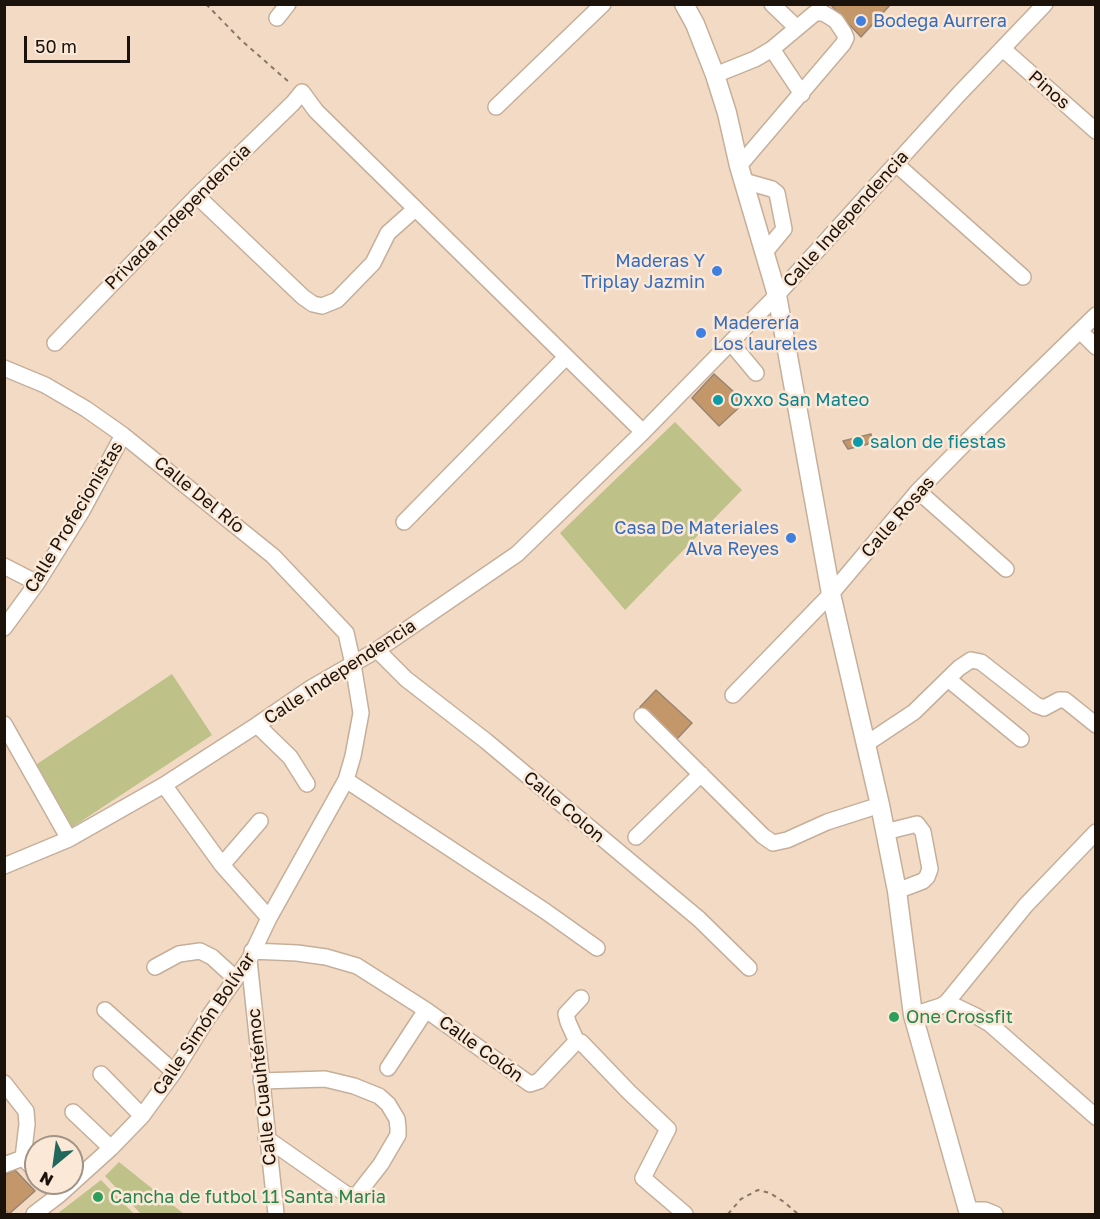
<!DOCTYPE html>
<meta charset="utf-8">
<style>
body{margin:0}
#map{position:relative;width:1100px;height:1219px;overflow:hidden;background:#f2dac4;font-family:"Golos Text",sans-serif}
canvas{display:block}
.frame{position:absolute;inset:0;border:6px solid #1b130b;pointer-events:none}
.north{position:absolute;left:24px;top:1135px;width:60px;height:60px;box-sizing:border-box;background:#fbe8d6;border:2px solid #a19385;border-radius:50%;rotate:209deg;font-size:16px;font-weight:700;line-height:24px;text-align:center;color:#1b130b}
.north::after{content:'';display:block;margin:auto;width:21px;height:27px;background:#21675b;clip-path:polygon(50% 0,100% 100%,50% 72%,0 100%)}
.scale{position:absolute;left:24px;top:36px;width:106px;height:27px;box-sizing:border-box;border:3px solid #1b130b;border-top:0;padding-left:8px;font-size:18px;line-height:21px;white-space:nowrap;color:#1b130b;-webkit-text-stroke:4px #fbe8d6;paint-order:stroke}
</style>
<div id="map">
<canvas width="1100" height="1219"></canvas>
<div class="frame"></div>
<div class="north">N</div>
<div class="scale">50 m</div>
</div>
<script>
const ctx = document.querySelector('canvas').getContext('2d');
ctx.lineJoin = 'round';
function paint(path, color) { ctx.fillStyle = color; ctx.fill(path, 'evenodd'); }
const poly = rows => new Path2D(rows.map(r => 'M' + r).join(''));
function stroke(path, color, width, dash) { ctx.strokeStyle = color; ctx.lineWidth = width; ctx.lineCap = dash ? 'butt' : 'round'; ctx.setLineDash(dash || []); ctx.stroke(path); }
function drawText(font, color, halo, rows, align = 'center') {
  ctx.font = font + ' "Golos Text",sans-serif'; ctx.lineWidth = 5; ctx.setLineDash([]); ctx.textBaseline = 'middle'; ctx.strokeStyle = halo; ctx.fillStyle = color; for (const [text, x, y, turn = 0] of rows) {
    ctx.save(); ctx.translate(x, y); ctx.rotate((+turn || 0) * Math.PI / 180); ctx.textAlign = isNaN(turn) ? turn : align; if (halo) ctx.strokeText(text, 0, 0); ctx.fillText(text, 0, 0); ctx.restore();
  }
}
paint(poly([
 [675,422,742,490,625,610,560,533],
 [172,674,212,735,71,828,31,768],
 [119,1162,184,1214,141,1214,105,1176],
 [101,1180,134,1214,57,1214]
]), '#bec188');
const building = poly([
 [830,4,891,4,861,37,830,4],
 [714,374,745,402,719,426,692,398,714,374],
 [871,434,873,443,848,449,843,441,871,434],
 [656,690,692,723,676,740,640,707,656,690],
 [15,1170,35,1191,9,1214,4,1209,4,1175,15,1170]
]);
paint(building, '#c4976b');
stroke(building, '#9a8470', 1.5);
const minor = poly([
 [772,4,797,28],
 [277,18,288,4],
 [772,49,802,94],
 [1003,49,1096,131],
 [715,75,755,59,772,49,815,13,823,13,830,17,836,21,844,33,846,38,843,44,739,166],
 [496,107,603,4],
 [896,164,1023,277],
 [744,181,772,189,777,193,784,229,765,252],
 [197,196,303,297,313,304,322,306,337,300,373,263,388,233,415,209],
 [1080,331,1096,347],
 [55,343,197,196,293,103,302,92,316,111,643,432],
 [731,343,756,373],
 [4,368,45,385,86,409,123,435,273,556,346,633,353,664,361,713,353,756,346,780,269,918,249,960,207,1019,174,1072,142,1116,111,1148,59,1195,34,1214],
 [918,491,1006,569],
 [404,522,566,357],
 [4,566,37,583],
 [4,628,37,583,82,511,123,435],
 [377,650,406,679,486,741,699,919,749,968],
 [948,679,1021,739],
 [733,695,831,594,918,491,977,431,1096,315],
 [642,716,763,836,773,843,787,840,827,822,880,805],
 [4,724,69,839],
 [257,725,290,757,307,784],
 [866,744,914,712,959,668,971,660,981,662,1036,705,1044,708,1059,700,1065,700,1096,725],
 [346,780,545,911,597,948],
 [164,785,222,865,269,918],
 [885,832,917,824,923,832,930,869,927,877,923,881,897,891],
 [636,837,701,774],
 [222,865,260,821],
 [4,866,69,839,164,785,257,725,311,688,377,650,517,554,643,432,777,295,959,94,1045,4],
 [252,951,297,953,326,957,357,966,426,1010,530,1084,539,1081,574,1044,581,1042,629,1092,668,1129,643,1178,685,1214],
 [249,960,276,1214],
 [155,967,179,954,200,951,212,957,235,978],
 [947,1002,1026,905,1096,832],
 [105,1010,174,1072],
 [913,1015,941,1006,947,1002,976,1016,990,1024,1096,1117],
 [577,1042,568,1022,566,1014,581,998],
 [388,1068,426,1010],
 [101,1074,142,1116],
 [261,1081,325,1079,354,1086,379,1096,388,1104,397,1119,398,1128,398,1135,381,1164,356,1196,346,1194,266,1138],
 [4,1083,26,1111,27,1124,23,1158],
 [73,1112,111,1148],
 [23,1158,36,1171],
 [4,1165,23,1158],
 [47,1183,59,1195],
 [968,1210,985,1210,995,1214]
]);
const major = poly([
 [684,4,695,24,715,75,727,113,739,166,777,295,831,594,880,805,897,891,913,1015,969,1214]
]);
stroke(minor, '#c6af9a', 18);
stroke(major, '#c6af9a', 21);
stroke(poly([
 [206,4,241,40,290,83],
 [728,1214,741,1199,758,1190,770,1193,784,1202,798,1214]
]), '#887869', 2, [4.5, 4.5]);
stroke(minor, '#fff', 15);
stroke(major, '#fff', 18);
for (const [x, y, r, color] of [
 [861,21,6,"#3f7fe0"],
 [717,271,6,"#3f7fe0"],
 [701,333,6,"#3f7fe0"],
 [718,400,6,"#0f9aa8"],
 [858,442,6,"#0f9aa8"],
 [791,538,6,"#3f7fe0"],
 [894,1017,6,"#2e9e5b"],
 [98,1197,6,"#2e9e5b"]
]) { const dot = new Path2D(); dot.arc(x, y, r, 0, 2 * Math.PI); ctx.fillStyle = color; ctx.fill(dot); stroke(dot, '#fbe8d6', 2); }
drawText('18px', '#366cbe', '#fbe8d6', [
 ["Bodega Aurrera",873,21],
 ["Maderas Y",705,261,"right"],
 ["Triplay Jazmin",705,282,"right"],
 ["Maderería",713,323],
 ["Los laureles",713,344],
 ["Casa De Materiales",779,528,"right"],
 ["Alva Reyes",779,549,"right"]
], 'left');
drawText('18px', '#1b130b', '#fbe8d6', [
 ["Pinos",1049,90,41],
 ["Privada Independencia",178,217,-45],
 ["Calle Independencia",846,219,-48],
 ["Calle Del Río",199,495,39],
 ["Calle Profecionistas",74,517,-59],
 ["Calle Rosas",898,517,-49],
 ["Calle Independencia",340,672,-33],
 ["Calle Colon",564,807,40],
 ["Calle Simón Bolívar",204,1024,-56],
 ["Calle Colón",481,1049,36],
 ["Calle Cuauhtémoc",262,1087,-96]
]);
drawText('18px', '#0d838f', '#fbe8d6', [
 ["Oxxo San Mateo",730,400],
 ["salon de fiestas",870,442]
], 'left');
drawText('18px', '#27864d', '#fbe8d6', [
 ["One Crossfit",906,1017],
 ["Cancha de futbol 11 Santa Maria",110,1197]
], 'left');
</script>
